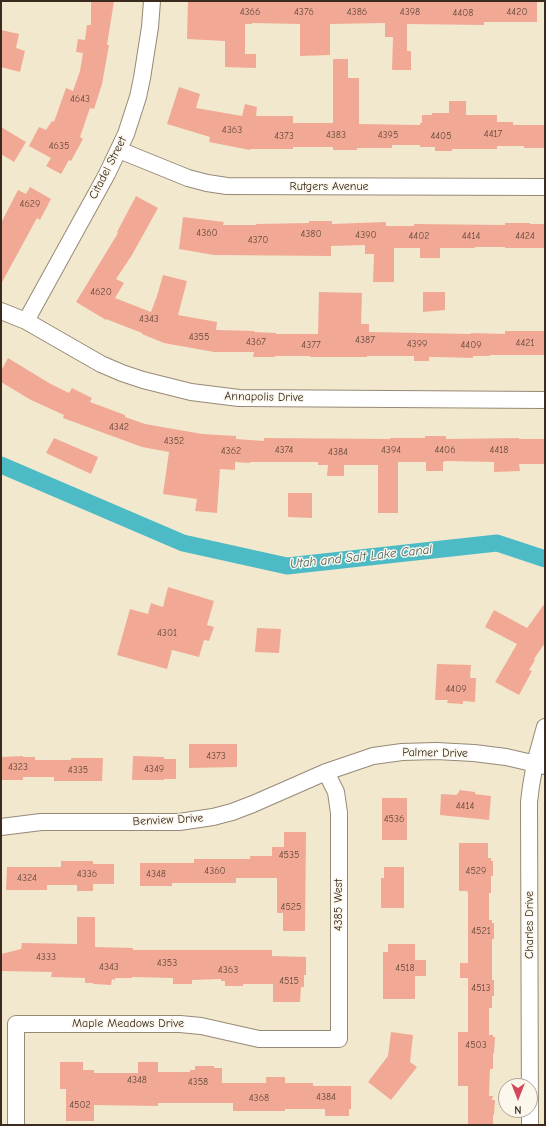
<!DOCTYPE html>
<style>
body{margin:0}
#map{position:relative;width:546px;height:1126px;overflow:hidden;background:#f2e8ce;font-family:"Comic Neue",sans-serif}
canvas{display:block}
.frame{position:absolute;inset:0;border:2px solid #3b2a1e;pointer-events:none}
.north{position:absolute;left:498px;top:1078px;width:40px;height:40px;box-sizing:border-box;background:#fbf7ec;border:1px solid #aea59a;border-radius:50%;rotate:180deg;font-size:11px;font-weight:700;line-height:16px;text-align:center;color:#3b2a1e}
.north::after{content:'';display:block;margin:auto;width:14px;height:18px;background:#d1495b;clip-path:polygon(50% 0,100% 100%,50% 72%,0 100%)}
</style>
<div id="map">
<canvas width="546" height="1126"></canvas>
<div class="frame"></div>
<div class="north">N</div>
</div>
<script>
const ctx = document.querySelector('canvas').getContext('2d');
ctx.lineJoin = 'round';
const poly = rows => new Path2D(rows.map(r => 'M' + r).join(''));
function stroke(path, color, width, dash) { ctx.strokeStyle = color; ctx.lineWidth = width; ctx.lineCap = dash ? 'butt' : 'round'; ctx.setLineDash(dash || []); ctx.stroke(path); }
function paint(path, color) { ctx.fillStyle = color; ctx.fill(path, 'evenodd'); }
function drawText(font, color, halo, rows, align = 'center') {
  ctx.font = font + ' "Comic Neue",sans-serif'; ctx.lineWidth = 3; ctx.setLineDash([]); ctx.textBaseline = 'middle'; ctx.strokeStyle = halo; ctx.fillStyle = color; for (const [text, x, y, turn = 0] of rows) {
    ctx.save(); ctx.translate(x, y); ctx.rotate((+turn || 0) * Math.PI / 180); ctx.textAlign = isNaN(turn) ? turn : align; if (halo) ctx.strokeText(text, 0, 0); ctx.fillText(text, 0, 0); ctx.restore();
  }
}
stroke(poly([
 [1,465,183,543,287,566,497,543,545,559]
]), '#4dbbc6', 17);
paint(poly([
 [91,1,114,1,107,45,109,45,102,84,94,109,90,108,80,137,83,139,71,161,69,160,61,174,46,166,51,158,29,146,39,127,46,130,52,121,54,122,66,88,73,91,80,71,83,53,76,52,78,39,85,40,87,25,91,25],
 [188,1,229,2,229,1,537,1,537,22,484,22,484,25,407,24,407,51,411,51,411,70,392,70,393,37,385,37,385,23,330,24,330,55,300,56,300,24,252,23,252,24,245,24,245,54,256,54,256,68,225,67,225,41,187,39],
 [1,30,19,34,16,48,25,51,20,72,1,67],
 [333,59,348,59,348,78,359,78,359,124,420,125,420,123,422,123,422,115,432,115,432,113,449,113,449,101,466,101,466,115,497,115,497,122,513,122,513,125,545,125,545,148,524,148,524,146,497,146,497,149,452,149,452,151,435,151,435,147,420,147,420,145,392,145,392,148,357,148,357,150,333,150,333,147,293,147,293,149,250,149,250,150,209,142,210,137,167,124,179,87,200,94,196,108,242,116,245,104,257,107,256,116,293,116,293,123,333,123],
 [1,127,26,142,14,162,1,154],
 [30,187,51,199,40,220,37,218,1,284,1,223,18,190,26,194],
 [136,196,158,208,132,255,116,279,124,283,115,298,151,312,157,296,163,275,187,281,178,315,217,322,216,330,255,331,254,332,276,333,276,334,318,334,319,292,362,293,361,324,369,324,369,332,471,334,471,333,505,334,505,331,545,331,545,355,490,355,490,356,473,356,473,358,437,357,429,357,429,361,414,361,414,356,367,356,367,357,310,357,310,356,275,356,275,357,253,357,254,352,214,352,164,343,142,334,142,333,106,319,106,320,76,302,118,233,117,232],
 [183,217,224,222,223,225,256,225,256,224,309,223,309,221,332,221,332,224,386,222,386,226,414,226,414,224,505,225,505,223,530,223,530,224,545,224,545,248,505,248,505,247,475,247,475,248,440,248,440,258,420,258,420,248,394,248,394,282,373,282,374,254,365,254,365,245,331,246,331,256,214,255,179,249],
 [423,292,445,292,445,310,423,312],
 [8,358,49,383,69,393,72,388,92,398,90,402,125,415,125,417,145,424,202,434,236,436,236,439,264,441,264,438,390,439,390,438,425,438,425,436,446,436,446,439,519,438,519,439,545,439,545,464,519,464,520,471,494,472,494,462,446,461,443,462,443,471,426,471,426,462,398,462,398,513,378,513,378,465,344,465,344,476,327,476,328,465,318,465,318,462,250,462,250,463,235,462,235,470,220,469,217,513,195,511,197,499,163,494,169,452,142,447,63,418,64,415,31,400,1,382,1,371],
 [54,438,98,457,91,474,46,453],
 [288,493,312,493,312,518,288,517],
 [168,587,214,601,207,625,214,627,209,641,204,640,199,657,172,650,167,669,117,655,130,609,148,614,151,603,163,607],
 [545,603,545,643,534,659,535,660,529,670,532,671,519,695,495,682,517,644,485,627,494,610,527,628],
 [257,628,281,629,279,653,255,652],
 [437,664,471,665,470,678,476,678,475,702,463,701,463,704,447,703,448,700,435,700],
 [189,744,237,744,237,767,189,768],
 [23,756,23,757,35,757,35,760,71,760,71,758,103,758,102,781,54,781,54,777,23,777,23,780,1,780,1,757],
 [133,756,164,757,164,759,176,759,176,779,164,779,164,780,132,780],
 [459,790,475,792,475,794,491,796,489,820,440,815,441,794,457,795,457,793,459,793],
 [382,798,407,798,407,840,382,840],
 [284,832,306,832,305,931,283,931,283,913,277,913,277,878,236,878,236,883,172,883,172,886,140,886,140,863,194,863,194,859,250,859,250,856,272,856,272,847,284,847],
 [459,843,488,843,488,858,491,858,491,861,493,861,493,876,491,876,491,893,489,893,489,920,492,920,492,923,494,923,494,939,492,939,492,980,494,980,494,996,492,996,492,1008,489,1008,489,1035,493,1035,493,1037,495,1037,494,1053,493,1053,493,1069,490,1069,489,1096,493,1096,492,1100,495,1100,494,1115,493,1115,493,1125,468,1125,468,1086,458,1086,458,1032,468,1032,468,978,460,978,460,963,468,963,468,893,467,891,459,891],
 [61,861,93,861,93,864,114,864,114,884,93,884,93,891,77,891,77,885,47,885,47,890,6,890,7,867,61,867],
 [384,867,404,867,404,908,381,908,381,878,384,878],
 [77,917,95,917,95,947,133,948,133,950,272,950,272,956,306,957,306,975,304,975,304,987,301,987,300,1002,273,1002,273,984,243,984,243,986,225,986,225,981,221,981,221,979,192,980,192,984,173,984,173,978,132,977,132,978,115,978,115,980,112,979,111,985,93,984,93,983,85,983,85,978,51,977,52,972,1,971,1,954,21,949,22,943,77,944],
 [388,944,415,944,415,960,426,960,426,976,415,976,415,999,383,999,383,952,388,952],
 [391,1032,413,1035,410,1062,417,1067,391,1100,368,1082,388,1056],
 [60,1062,83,1062,83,1070,94,1070,94,1073,138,1073,138,1062,158,1062,158,1072,190,1072,190,1070,195,1070,195,1066,214,1066,214,1068,222,1068,222,1083,266,1083,266,1077,285,1077,285,1083,313,1083,313,1086,351,1086,351,1109,349,1109,349,1116,325,1116,325,1109,285,1109,285,1111,233,1111,233,1103,158,1103,158,1106,94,1105,94,1121,66,1121,66,1089,60,1089]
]), '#f1a996');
const minor = poly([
 [119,150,188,178,207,183,227,186,545,187],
 [1,311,26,321,101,364,122,373,143,380,191,392,239,398,545,400],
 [26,321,107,174,126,134,138,97,142,78,150,27,152,1],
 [1,827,41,822,179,822,213,817,232,812,253,804,326,772,373,756,402,752,436,751,474,753,506,757,545,766],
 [16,1125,16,1024,180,1024,201,1026,259,1039,339,1039,339,813,336,792,326,772],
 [530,1125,529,802,531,786,535,763,545,727]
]);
stroke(minor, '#968976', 18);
stroke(minor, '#fff', 16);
drawText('10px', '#684a3c', null, [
 ["4366",250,12],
 ["4376",304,12],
 ["4386",357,12],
 ["4398",410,12],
 ["4420",517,12],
 ["4408",463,13],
 ["4643",80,99],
 ["4363",232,130],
 ["4417",493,134],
 ["4383",336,135],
 ["4395",388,135],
 ["4373",284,136],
 ["4405",441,136],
 ["4635",59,146],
 ["4629",30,204],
 ["4360",207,233],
 ["4380",311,234],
 ["4390",366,235],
 ["4402",419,236],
 ["4414",471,236],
 ["4424",525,236],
 ["4370",258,240],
 ["4620",101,292],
 ["4343",149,319],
 ["4355",199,337],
 ["4387",365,340],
 ["4367",256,342],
 ["4421",525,343],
 ["4399",417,344],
 ["4377",311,345],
 ["4409",471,345],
 ["4342",119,427],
 ["4352",174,441],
 ["4374",284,450],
 ["4394",391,450],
 ["4406",445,450],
 ["4418",499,450],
 ["4362",231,451],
 ["4384",338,452],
 ["4301",167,633],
 ["4409",456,689],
 ["4373",216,756],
 ["4323",18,767],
 ["4349",154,769],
 ["4335",78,770],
 ["4414",465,806],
 ["4536",394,819],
 ["4535",289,855],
 ["4360",215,871],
 ["4529",476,871],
 ["4336",87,874],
 ["4348",156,874],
 ["4324",27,878],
 ["4525",291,907],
 ["4521",481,931],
 ["4333",46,957],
 ["4353",167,963],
 ["4343",109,967],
 ["4518",405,968],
 ["4363",228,970],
 ["4515",289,981],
 ["4513",481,988],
 ["4503",476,1045],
 ["4348",137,1080],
 ["4358",198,1082],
 ["4384",326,1097],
 ["4368",259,1098],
 ["4502",80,1105]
]);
drawText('12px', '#3b2a1e', '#fbf7ec', [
 ["Citadel Street",108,168,-63],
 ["Rutgers Avenue",329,187],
 ["Annapolis Drive",264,397,1],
 ["Palmer Drive",435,753,1],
 ["Benview Drive",168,820,-3],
 ["4385 West",339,905,-90],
 ["Charles Drive",530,925,-90],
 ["Maple Meadows Drive",128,1024]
]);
drawText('italic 13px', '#415d59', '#fbf7ec', [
 ["Utah and Salt Lake Canal",361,557,-6]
]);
</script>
